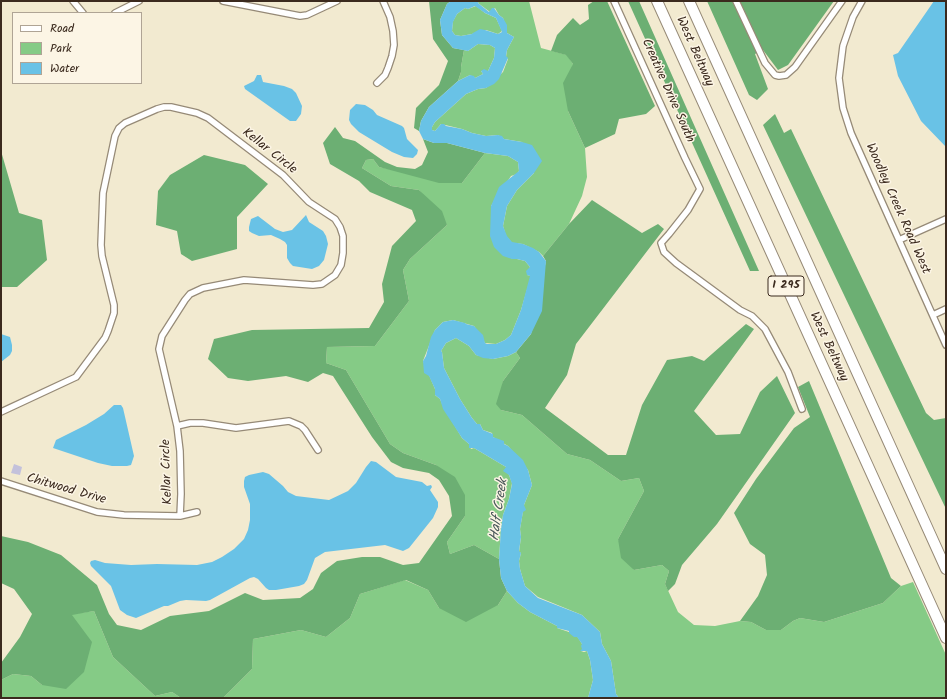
<!DOCTYPE html>
<style>
body{margin:0}
#map{position:relative;width:947px;height:699px;overflow:hidden;background:#f2ead0;font-family:Kalam,sans-serif}
canvas{display:block}
.frame{position:absolute;inset:0;border:2px solid #3b2a1e;pointer-events:none}
.legend{position:absolute;left:12px;top:12px;width:130px;height:72px;box-sizing:border-box;background:#fcf5e5;border:1px solid #afa495;margin:0;padding:5px 7px;list-style:none;font-size:12px;color:#3b2a1e}
.legend li{display:flex;align-items:center;gap:8px;height:20px}
.legend b{width:20px;border:1px solid #afa495}
</style>
<div id="map">
<canvas width="947" height="699"></canvas>
<div class="frame"></div>
<ul class="legend">
<li><b style="height:5px;background:#fff"></b>Road</li>
<li><b style="height:11px;background:#85cb86"></b>Park</li>
<li><b style="height:11px;background:#69c2e6"></b>Water</li>
</ul>
</div>
<script>
const ctx = document.querySelector('canvas').getContext('2d');
ctx.lineJoin = 'round';
function paint(path, color) { ctx.fillStyle = color; ctx.fill(path, 'evenodd'); }
const poly = rows => new Path2D(rows.map(r => 'M' + r).join(''));
function stroke(path, color, width, dash) { ctx.strokeStyle = color; ctx.lineWidth = width; ctx.lineCap = dash ? 'butt' : 'round'; ctx.setLineDash(dash || []); ctx.stroke(path); }
function drawText(font, color, halo, rows, align = 'center') {
  ctx.font = font + ' Kalam,sans-serif'; ctx.lineWidth = 3; ctx.setLineDash([]); ctx.textBaseline = 'middle'; ctx.strokeStyle = halo; ctx.fillStyle = color; for (const [text, x, y, turn = 0] of rows) {
    ctx.save(); ctx.translate(x, y); ctx.rotate((+turn || 0) * Math.PI / 180); ctx.textAlign = isNaN(turn) ? turn : align; if (halo) ctx.strokeText(text, 0, 0); ctx.fillText(text, 0, 0); ctx.restore();
  }
}
paint(poly([
 [14,464,22,467,20,475,11,473]
]), '#c3c1db');
paint(poly([
 [479,1,529,1,541,48,567,55,573,64,568,111,585,148,587,177,582,196,569,224,543,256,539,252,523,244,512,243,506,236,503,226,507,206,517,190,534,173,522,142,504,139,498,135,486,136,472,133,462,129,441,124,435,131,432,130,432,127,435,122,466,94,478,89,486,88,503,72,508,59,506,57,507,50,514,37,507,33,503,18,499,15,495,8,490,12,478,3],
 [476,6,485,13,496,18,502,31,498,34,486,30,472,34,461,36,455,35,452,31,453,21,457,14,465,8,468,9],
 [478,44,490,45,495,48,494,58,488,71,481,71,483,74,475,78,470,75,458,81,461,72,461,67,464,50,468,51],
 [485,153,508,156,518,162,519,171,517,174,511,176,491,206,512,259,517,259,525,261,530,267,527,275,531,276,521,310,511,335,505,340,496,344,485,343,474,326,453,320,443,322,435,330,423,361,435,389,435,395,440,399,443,406,462,438,469,444,471,449,474,448,506,467,512,483,509,499,503,515,501,529,499,559,474,545,450,554,447,542,465,516,436,465,403,453,390,444,346,370,326,363,327,347,375,346,409,301,403,270,410,259,447,225,419,190,391,186,362,168,366,160,373,159,379,167,462,183],
 [456,338,469,346,476,355,493,359,508,356,516,352,520,358,503,381,501,410,522,415,567,454,590,460,621,481,639,478,644,491,618,539,634,570,662,565,669,571,665,584,678,612,694,625,715,626,740,621,751,622,766,630,781,630,793,621,800,618,824,622,883,603,901,586,913,582,946,655,946,698,619,698,616,694,611,661,602,644,600,632,582,615,538,597,525,586,520,569,519,561,521,553,519,552,521,537,520,529,524,505,532,485,528,470,508,446,493,437,492,433,483,430,480,424,477,424,472,418,460,399,444,368,442,352,441,351,446,343],
 [405,580,428,590,439,608,498,605,507,591,518,603,530,612,557,626,557,628,569,632,577,636,582,644,583,649,581,651,584,652,587,651,590,660,593,680,588,698,223,698,252,669,253,639,301,630,326,637,350,618,360,594],
 [94,611,113,657,155,696,172,692,181,698,1,698,1,680,13,674,31,676,42,685,72,614]
]), '#85cb86');
paint(poly([
 [429,1,451,1,447,4,440,20,442,35,453,48,464,50,461,67,461,72,458,81,429,107,421,121,419,131,414,128,416,108,439,85,448,61,433,39],
 [594,1,607,1,655,106,646,114,619,119,615,134,585,148,568,111,563,83,573,64,566,55,551,51,557,35,573,18,580,25,589,19,588,5],
 [628,1,639,1,759,271,750,271],
 [707,1,834,1,788,65,778,70,763,50,755,54,768,89,757,100,749,95],
 [775,114,784,133,791,129,926,413,934,420,946,418,946,509,763,125],
 [335,127,343,138,355,141,385,162,397,167,415,169,422,165,428,152,423,139,434,143,447,143,485,153,462,183,439,183,379,167,373,159,366,160,362,168,391,186,419,190,442,211,447,225,410,259,403,270,409,301,375,346,327,347,326,363,346,370,390,444,403,453,436,465,455,477,465,495,465,516,447,542,450,554,474,545,499,559,501,578,507,591,498,605,466,622,439,608,428,590,406,580,360,594,350,618,326,637,301,630,253,639,252,669,223,698,181,698,172,692,155,696,113,657,94,611,72,615,92,642,84,672,66,689,42,685,31,676,13,674,1,680,1,663,20,637,32,614,14,589,1,583,1,536,28,542,61,555,97,585,109,614,117,625,141,630,170,616,209,611,245,593,263,600,300,598,313,589,321,573,337,561,362,557,380,557,403,565,419,563,452,516,449,496,439,480,429,473,403,468,391,462,372,437,333,376,323,373,308,382,286,376,248,381,228,378,208,359,214,339,252,330,369,328,384,302,382,284,392,246,416,221,412,210,370,192,359,181,330,164,323,143],
 [1,151,19,213,42,220,47,260,17,287,1,287],
 [204,155,245,165,268,184,237,217,237,249,192,261,181,254,177,231,156,225,158,191,170,175],
 [592,200,642,233,658,224,664,229,576,344,567,375,545,408,608,455,626,455,642,405,667,360,692,356,704,361,746,324,754,329,694,411,716,435,740,434,760,392,777,376,795,413,717,524,682,565,675,584,668,591,665,584,669,571,662,565,634,570,621,558,618,539,644,491,639,478,621,481,590,460,567,454,522,415,501,410,496,404,503,381,520,358,516,352,531,334,546,261,543,256,569,224],
 [809,381,891,578,901,586,883,603,824,622,800,618,793,621,781,630,766,630,751,622,740,621,758,596,767,575,765,555,750,544,734,513,756,479,794,428,810,417,798,387]
]), '#6caf73');
paint(poly([
 [451,1,479,1,478,3,489,12,492,8,494,8,499,15,503,18,507,25,507,33,514,37,507,50,506,56,508,58,499,79,494,84,486,88,478,89,466,94,435,122,432,127,432,130,435,131,441,124,444,124,446,126,462,129,472,133,486,136,498,135,502,136,504,139,522,142,532,145,542,161,534,173,517,190,507,206,503,226,507,236,512,242,523,244,533,248,539,252,546,261,542,311,531,334,516,352,508,356,493,359,483,358,476,355,469,346,456,338,446,343,441,351,442,352,444,368,460,399,472,418,477,424,480,424,483,430,493,434,493,437,504,441,504,444,508,446,523,460,528,470,532,485,524,505,526,510,523,512,520,529,521,537,519,551,521,553,519,561,520,569,525,586,538,598,582,615,600,632,602,644,611,661,616,694,619,698,588,698,593,680,590,660,587,651,580,651,582,649,581,646,582,644,577,637,574,637,569,633,569,631,557,628,557,626,530,612,518,603,507,591,501,578,499,559,501,529,503,515,509,499,512,484,509,475,503,471,506,467,474,448,469,448,469,444,462,438,443,409,440,399,435,395,435,389,429,376,424,373,423,361,426,356,431,337,435,330,443,322,453,320,465,323,466,324,474,326,483,335,485,343,487,344,496,344,505,340,511,335,521,310,530,276,527,275,526,271,530,267,525,261,517,259,512,259,503,256,494,247,490,236,491,206,499,187,519,171,518,162,508,156,485,153,447,143,434,143,423,139,419,131,421,121,429,107,458,81,470,75,474,76,475,78,483,74,481,71,484,69,488,71,494,58,495,48,490,45,478,44,468,51,453,48,442,35,440,20,447,4],
 [475,6,485,13,496,18,502,32,498,34,485,30,480,29,473,33,472,34,461,36,455,35,452,31,453,22,457,14,465,8,468,9],
 [934,1,946,1,946,147,921,121,898,76,893,55,898,53],
 [257,75,261,75,263,82,284,86,292,89,296,93,302,106,301,114,296,121,290,121,245,89,244,86,254,81],
 [356,104,365,105,373,110,377,115,402,126,404,128,407,139,418,150,417,154,413,158,404,157,392,152,359,132,351,124,349,120,350,110],
 [306,215,309,222,323,231,326,236,328,244,324,260,319,266,312,269,293,266,290,263,287,258,287,245,285,242,280,239,271,235,259,236,252,233,249,231,249,227,251,219,258,216,275,229,283,232,292,230],
 [1,334,10,337,12,345,12,351,10,355,1,362],
 [114,405,121,405,123,408,134,456,131,465,127,466,112,466,98,463,53,448,56,440,86,425,104,414],
 [371,461,376,462,396,477,422,482,427,486,431,485,432,487,430,490,438,502,438,507,433,518,409,548,403,551,385,545,325,552,315,558,307,580,304,584,299,586,276,590,269,590,266,588,258,579,254,577,250,578,210,600,206,601,186,600,180,601,168,606,164,606,136,618,127,615,120,610,111,586,91,566,90,563,91,561,95,560,105,563,131,565,157,564,197,565,212,562,222,557,234,549,244,539,248,530,250,520,250,504,244,487,244,481,245,477,249,475,263,472,269,474,283,486,288,492,296,496,329,500,348,491,356,483,366,467]
]), '#69c2e6');
const minor = poly([
 [73,1,83,13],
 [223,1,300,16,307,15,337,1],
 [614,1,685,158,700,189,688,210,669,234,661,243,664,252,676,263,740,310,752,316,765,329,788,372,802,409],
 [736,1,765,63,775,75,779,76,786,75,795,67,842,1],
 [862,1,853,17,843,46,839,78,843,108,851,133,946,345],
 [115,13,139,1],
 [377,83,385,75,388,68,392,56,394,45,393,31,390,17,383,1],
 [899,240,946,219],
 [933,315,946,309],
 [1,412,76,377,105,338,108,331,114,313,114,305,102,256,101,245,103,193,115,136,119,128,125,123,157,109,164,107,171,107,197,113,208,118,283,175,309,202,335,219,340,227,343,236,343,253,341,265,335,275,322,284,313,285,244,280,203,288,190,294,185,300,162,336,159,349,177,426,180,451,181,494,180,516],
 [177,426,190,423,203,423,236,428,289,421,301,426,305,430,318,450],
 [1,481,97,512,124,515,180,516,197,512]
]);
const motorway = poly([
 [657,1,946,638],
 [689,1,946,569]
]);
stroke(minor, '#968a77', 8);
stroke(motorway, '#968a77', 12);
stroke(minor, '#fff', 5.5);
stroke(motorway, '#fff', 10);
for (const [x, y, w] of [
 [786,286,36]
]) { const box = new Path2D(); box.roundRect(x - w / 2, y - 10, w, 20, 3); ctx.fillStyle = '#fcf5e5'; ctx.fill(box); stroke(box, '#3b2a1e', 1); }
drawText('bold 12px', '#3b2a1e', null, [
 ["I 295",786,286]
]);
drawText('13px', '#3b2a1e', '#fcf5e5', [
 ["West Beltway",694,52,66],
 ["Creative Drive South",667,91,66],
 ["Kellar Circle",269,152,38],
 ["Woodley Creek Road West",897,209,66],
 ["West Beltway",828,347,65],
 ["Kellar Circle",168,472,-92],
 ["Chitwood Drive",66,490,16]
]);
drawText('italic 14px', '#49585a', '#fcf5e5', [
 ["Half Creek",500,510,-82]
]);
</script>
